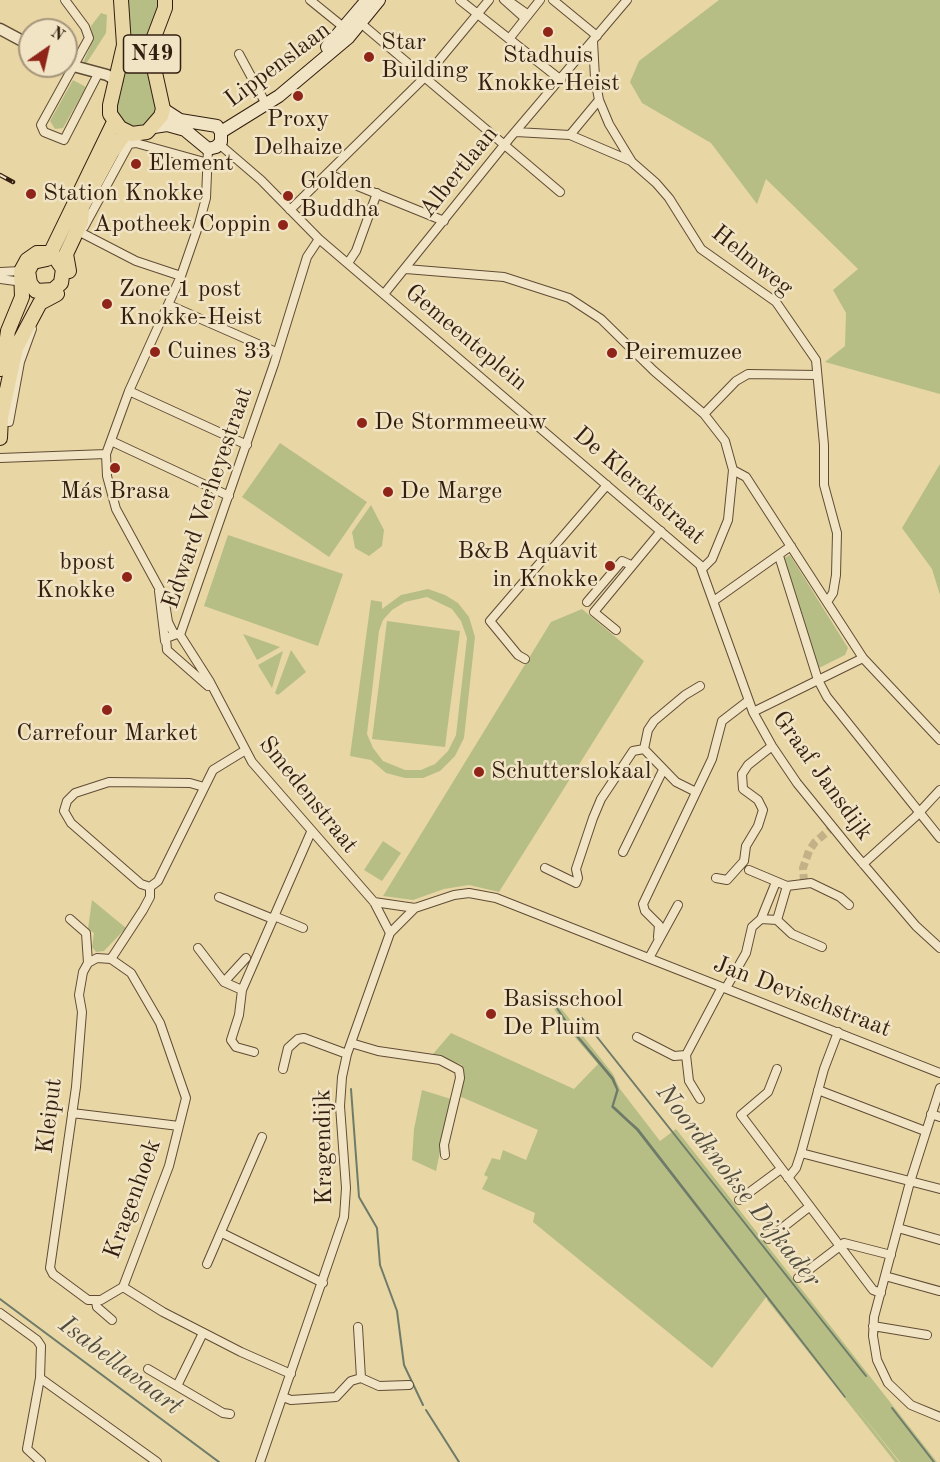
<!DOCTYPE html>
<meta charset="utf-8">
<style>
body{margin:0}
#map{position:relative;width:940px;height:1462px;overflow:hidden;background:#e9d6a5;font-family:"Old Standard TT",serif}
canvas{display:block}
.north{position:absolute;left:18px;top:18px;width:60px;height:60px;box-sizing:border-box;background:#f1e4c4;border:2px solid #a5957c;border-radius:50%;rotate:34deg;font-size:16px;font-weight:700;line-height:24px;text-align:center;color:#331e10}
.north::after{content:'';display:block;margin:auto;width:21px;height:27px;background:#8f2418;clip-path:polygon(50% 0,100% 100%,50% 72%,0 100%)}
</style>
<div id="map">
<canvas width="940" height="1462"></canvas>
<div class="north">N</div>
</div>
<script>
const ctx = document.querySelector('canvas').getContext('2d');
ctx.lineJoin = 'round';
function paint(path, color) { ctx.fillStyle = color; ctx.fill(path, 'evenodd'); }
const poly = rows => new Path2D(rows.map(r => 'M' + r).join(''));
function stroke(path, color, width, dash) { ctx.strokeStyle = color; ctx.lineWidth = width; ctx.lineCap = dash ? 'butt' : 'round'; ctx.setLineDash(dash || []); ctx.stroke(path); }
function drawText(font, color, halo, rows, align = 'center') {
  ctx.font = font + ' "Old Standard TT",serif'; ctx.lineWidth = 5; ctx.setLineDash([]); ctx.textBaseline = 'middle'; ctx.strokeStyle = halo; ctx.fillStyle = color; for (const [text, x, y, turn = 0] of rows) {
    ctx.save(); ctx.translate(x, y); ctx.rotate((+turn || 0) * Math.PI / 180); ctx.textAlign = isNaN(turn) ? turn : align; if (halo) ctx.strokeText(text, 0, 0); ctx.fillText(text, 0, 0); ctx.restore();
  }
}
paint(poly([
 [127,0,161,0,155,26,158,105,152,124,132,129,117,117,116,104,128,56],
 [719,0,940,0,940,394,825,362,845,346,846,313,833,290,858,269,766,179,757,204,711,143,642,103,630,82,639,61],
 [101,13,107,15,106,33,86,64,83,63,93,40,91,26],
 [73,80,86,87,63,128,55,129,50,121],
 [280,443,367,502,329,557,242,497],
 [940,464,940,595,932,569,902,528],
 [371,505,384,530,382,546,369,556,355,548,352,532],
 [228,535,343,574,318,646,204,606],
 [790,555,848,648,845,655,817,669,785,568,784,558],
 [428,589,445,595,458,603,469,617,475,637,464,738,455,756,440,771,423,778,405,778,386,773,371,760,350,756,371,600,382,602,382,609,401,595],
 [427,597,452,609,461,621,467,638,456,735,448,751,435,764,421,770,405,770,383,761,373,748,367,734,379,631,383,620,392,610,405,602],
 [582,609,644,661,499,892,469,885,444,889,413,900,383,896,551,622],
 [387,621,460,631,445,747,372,739],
 [243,634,280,647,257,660],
 [291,650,306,672,278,695,275,693],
 [283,651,272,688,258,665],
 [383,841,401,853,382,881,364,870],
 [92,900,126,928,104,951,96,952,92,947,94,933,88,929],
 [545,988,613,1074,620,1089,660,1141,676,1129,937,1462,900,1462,854,1405,899,1462,895,1462,767,1300,768,1298,845,1397,631,1121,613,1106,618,1090,613,1078,570,1027,545,990,569,1027,612,1079,617,1090,612,1107,637,1130,767,1296,712,1368,533,1222,535,1213,482,1189,488,1177,484,1175,492,1158,500,1160,503,1150,526,1160,538,1130,459,1096,464,1080,462,1065,433,1054,451,1033,574,1089,598,1064,566,1027,541,990],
 [422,1090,451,1099,436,1171,412,1160,414,1129]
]), '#b6be86');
const water = poly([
 [545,990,570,1027,613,1078,618,1090,613,1106,638,1129,845,1397,637,1130,612,1107,617,1090,612,1079,569,1027,545,990]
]);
paint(water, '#97b9a5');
stroke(water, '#6f7b69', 1.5);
stroke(poly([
 [582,1018,866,1376],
 [351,1089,359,1197,377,1228,380,1265,397,1311,404,1365,423,1405],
 [0,1299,219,1462],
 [892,1408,934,1462],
 [426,1410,459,1462]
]), '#6f7b69', 2);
stroke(poly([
 [804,882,803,868,809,851,815,842,833,827]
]), '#c5b187', 8, [8, 4]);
const pedestrian = poly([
 [503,0,522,17,526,12,509,0]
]);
const minor = poly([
 [65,0,85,27,89,38,41,125,44,132,64,140,98,74],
 [310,0,347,30],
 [460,0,561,80],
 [553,0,597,36],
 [357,20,560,192],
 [509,39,540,0],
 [593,41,595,78,599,100,609,124,632,162,656,183,669,198,701,249,776,302,816,360,824,445,824,485,837,533,836,575,833,593,827,602],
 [239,54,266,104],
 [516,132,570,135,631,161],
 [570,135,599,100],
 [219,144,261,180,319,239,700,565,753,712,772,746,797,783,853,852,916,926,940,948],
 [329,172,333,176,444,221],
 [290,210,426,76,489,0],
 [84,227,129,144,136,143,208,163],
 [76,230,136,261,181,276],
 [348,263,356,251,377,193],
 [406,269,504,277,569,298,601,319,654,371,704,414,725,441,733,470,728,520,712,559,703,568],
 [0,272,21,271],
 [0,279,23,282],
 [384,294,509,139,627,0],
 [169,305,276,352],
 [129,391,247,445],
 [704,414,736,381,748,374,817,375],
 [1,422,9,422,20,362,32,329],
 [111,441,229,496],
 [0,458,106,454],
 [733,470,746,477,863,658,940,740],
 [779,556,818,680,827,697,940,838],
 [159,591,165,641],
 [715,600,791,546],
 [587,602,622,561,631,565],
 [616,630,594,612,661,531],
 [174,634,168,622,164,597,116,509,107,476,106,454,129,391,181,276,199,224,206,198,208,149],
 [177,634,166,638,167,650,208,686],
 [180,635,210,682,252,762,374,902,390,933,347,1054,342,1077,340,1106,346,1188,344,1217,260,1462],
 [180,635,274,364,307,257,319,239],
 [525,659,518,655,490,621,607,485],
 [753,712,863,658],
 [644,749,648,730,654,721,685,695,700,686],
 [623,852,663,770],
 [863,864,915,817,940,790],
 [545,868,576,883,578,878,576,869,593,818,601,799,633,751,644,749,676,782,696,792],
 [749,870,787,886],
 [716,878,727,880,744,861,746,846,758,826,763,810,758,800,743,789,742,774,748,765,772,746],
 [787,886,811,883,840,897,849,905],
 [150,887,141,884,71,823,64,811,67,801,75,793,109,782,190,783,204,787],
 [219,897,273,919],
 [374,902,415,908,454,895,469,893,496,898,940,1073],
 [274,916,303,928],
 [70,919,86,933,88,963],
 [761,919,776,882],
 [777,920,792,934,822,947],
 [777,920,787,886],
 [390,933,415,908],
 [658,937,659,925,645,911,643,904,712,759,722,721,748,701],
 [198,948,224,982,242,990],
 [649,958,678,905],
 [111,959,131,973,160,1023,186,1098,169,1166,123,1287],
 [224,982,246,958],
 [726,988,746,953,752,927,761,919,777,920],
 [637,1037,674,1056,686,1055,722,987],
 [351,1043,378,1051,440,1060,459,1070,460,1078,444,1145,445,1155],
 [254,1052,236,1047,231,1040,239,1015,242,990,311,832],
 [686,1055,689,1081,700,1099],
 [283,1069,288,1048,298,1039,304,1038,347,1054],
 [777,1069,768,1092,741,1115,873,1290,881,1293],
 [940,1088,910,1182,874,1317,873,1336,877,1360,888,1383,911,1405,940,1417],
 [818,1090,925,1131],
 [72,1113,179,1126],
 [931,1114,940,1117],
 [801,1153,940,1189],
 [788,1178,796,1168,801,1153,824,1069,838,1032],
 [739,1200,781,1169],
 [898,1228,940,1240],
 [222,1233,323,1283],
 [768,1239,809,1207],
 [207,1264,262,1137],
 [885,1276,939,1291],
 [798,1278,844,1243,891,1255],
 [123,1287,101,1300,88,1300,53,1274,50,1268,76,1087,82,1012,79,995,83,972,88,963,97,958,111,959,143,910,150,897,150,887,158,881,213,770,244,751],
 [123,1287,163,1312,241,1352,291,1374],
 [96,1302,97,1307,112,1320],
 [0,1313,37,1340,41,1346,40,1378,157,1462],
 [873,1326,927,1335],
 [148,1369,223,1413,230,1414],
 [40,1378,27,1449,41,1462],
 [361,1378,379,1386,409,1385],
 [177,1386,203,1333],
 [283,1397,291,1400,336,1397,351,1381,361,1378,358,1327]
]);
const tertiary = poly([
 [0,29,30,45],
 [66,64,107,75,117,81]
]);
const secondary = poly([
 [327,47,367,0],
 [154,127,167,125,185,130,208,149,216,147,221,142,221,132,217,126,180,120,163,109],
 [221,132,279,96,348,38,379,0]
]);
const primary = poly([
 [121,0,124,45,110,105,110,114,120,128,132,134,147,132,161,116,163,109,152,59,154,37,165,8,165,0],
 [76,218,112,152,126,132],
 [69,271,66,254,81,222,82,211],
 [15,350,40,303,57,294],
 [5,351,8,331,22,297,21,271,27,260,37,253,46,253,50,254,54,256,63,269,61,283,53,290,36,291,30,283,28,271,33,262,47,259,50,254,51,252,114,122],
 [0,369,8,343],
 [0,438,1,417,17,343]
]);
stroke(pedestrian, '#604c35', 8);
stroke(minor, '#604c35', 10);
stroke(tertiary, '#604c35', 13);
stroke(secondary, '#331e10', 14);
stroke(primary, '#331e10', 16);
stroke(pedestrian, '#f1e4c4', 6);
stroke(minor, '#f1e4c4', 8);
stroke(tertiary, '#f1e4c4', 10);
stroke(secondary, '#f1e4c4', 12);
stroke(primary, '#e9d6a5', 14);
const rail = poly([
 [0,175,13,182]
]);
stroke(rail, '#331e10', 4.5);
stroke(rail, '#f1e4c4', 2, [7]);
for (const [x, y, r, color] of [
 [548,32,6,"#8f2418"],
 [369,57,6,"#8f2418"],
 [298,96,6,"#8f2418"],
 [136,164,6,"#8f2418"],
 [31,194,6,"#8f2418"],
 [288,196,6,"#8f2418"],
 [283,225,6,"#8f2418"],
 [107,304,6,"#8f2418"],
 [155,352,6,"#8f2418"],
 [612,353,6,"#8f2418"],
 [362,423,6,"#8f2418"],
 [115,468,6,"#8f2418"],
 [388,492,6,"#8f2418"],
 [610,566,6,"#8f2418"],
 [127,577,6,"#8f2418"],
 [107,710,6,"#8f2418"],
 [479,772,6,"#8f2418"],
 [491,1014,6,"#8f2418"]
]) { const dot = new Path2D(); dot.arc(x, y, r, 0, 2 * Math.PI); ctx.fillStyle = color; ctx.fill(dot); stroke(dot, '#f1e4c4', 2); }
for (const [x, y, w] of [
 [152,54,57]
]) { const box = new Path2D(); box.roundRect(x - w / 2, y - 19, w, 38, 4.5); ctx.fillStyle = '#f1e4c4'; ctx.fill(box); stroke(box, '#331e10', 1.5); }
drawText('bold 22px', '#331e10', null, [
 ["N49",152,54]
]);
drawText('24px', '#331e10', '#f1e4c4', [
 ["Star",381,43],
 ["Building",381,71],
 ["Stadhuis",548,56,"center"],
 ["Knokke-Heist",548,84,"center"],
 ["Proxy",298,120,"center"],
 ["Delhaize",298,148,"center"],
 ["Element",148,164],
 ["Golden",300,182],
 ["Buddha",300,210],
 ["Station Knokke",43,194],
 ["Apotheek Coppin",271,225,"right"],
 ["Zone 1 post",119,290],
 ["Knokke-Heist",119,318],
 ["Cuines 33",167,352],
 ["Peiremuzee",624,353],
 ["De Stormmeeuw",374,423],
 ["Más Brasa",115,492,"center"],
 ["De Marge",400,492],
 ["B&B Aquavit",598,552,"right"],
 ["in Knokke",598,580,"right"],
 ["bpost",115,563,"right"],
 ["Knokke",115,591,"right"],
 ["Carrefour Market",107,734,"center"],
 ["Schutterslokaal",491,772],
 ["Basisschool",503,1000],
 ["De Pluim",503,1028]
], 'left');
drawText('24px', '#331e10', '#f1e4c4', [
 ["Lippenslaan",278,65,-37],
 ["Albertlaan",459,172,-51],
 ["Helmweg",752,261,39],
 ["Gemeenteplein",466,338,40],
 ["De Klerckstraat",639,486,41],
 ["Edward Verheyestraat",208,498,-71],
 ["Graaf Jansdijk",822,776,54],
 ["Smedenstraat",308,795,51],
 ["Jan Devischstraat",802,997,21],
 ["Kleiput",50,1116,-83],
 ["Kragendijk",324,1147,-91],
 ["Kragenhoek",133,1199,-70]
]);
drawText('italic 26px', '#514c3d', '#f1e4c4', [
 ["Noordknokse Dijkader",738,1186,52],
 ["Isabellavaart",120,1366,37]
]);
</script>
